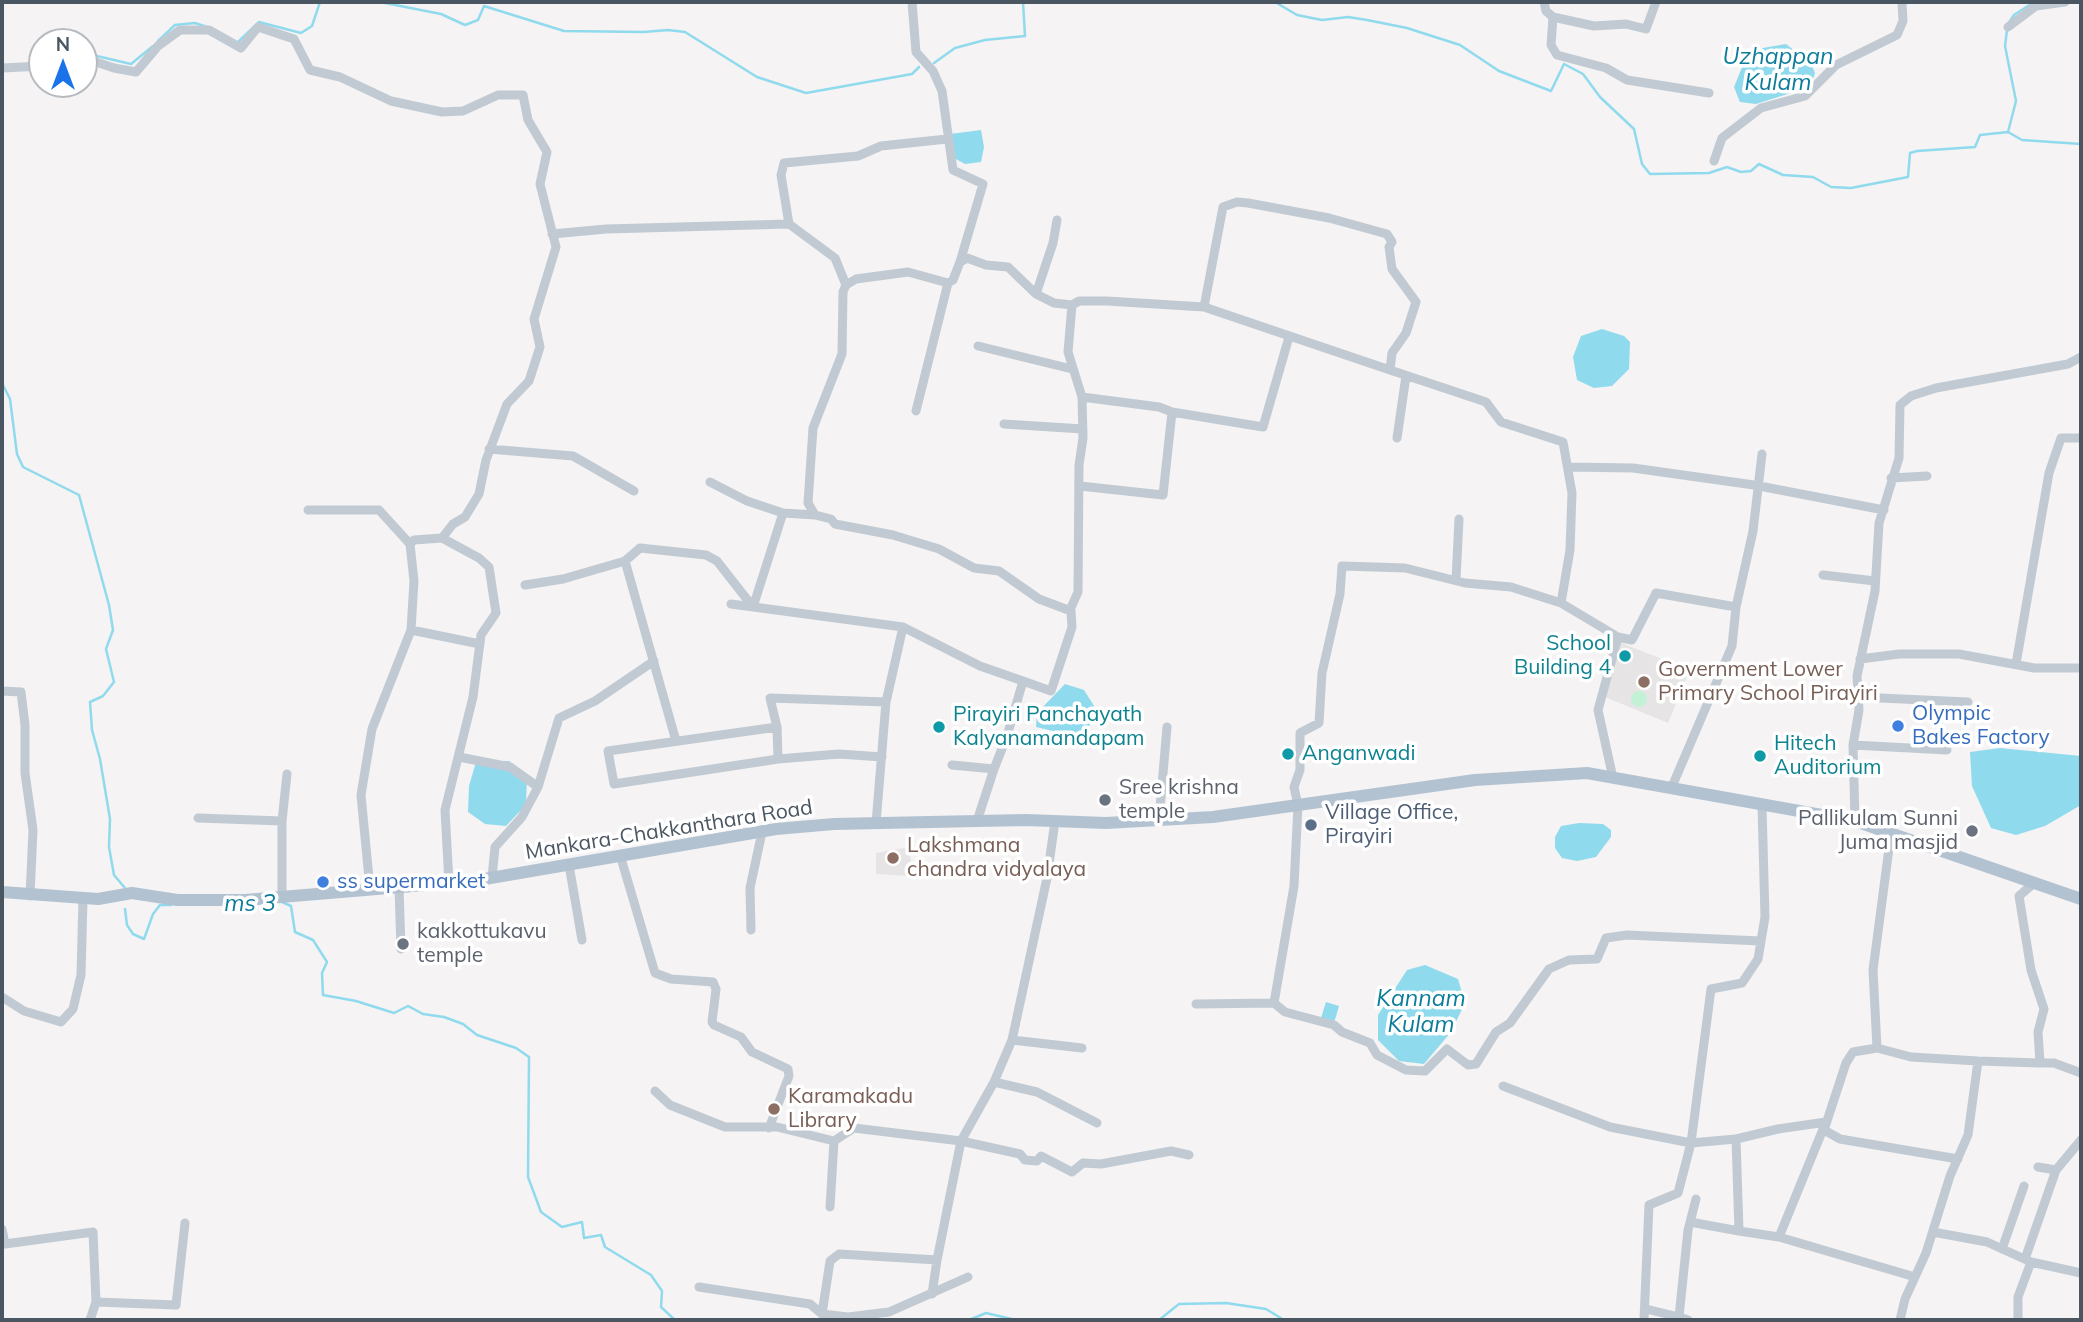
<!DOCTYPE html>
<style>
body{margin:0}
#map{position:relative;width:2083px;height:1322px;overflow:hidden;background:#f5f3f3;font-family:Mulish,sans-serif}
canvas{display:block}
.frame{position:absolute;inset:0;border:4px solid #4a5661;pointer-events:none}
.north{position:absolute;left:28px;top:28px;width:70px;height:70px;box-sizing:border-box;background:#fff;border:2px solid #b7bbc0;border-radius:50%;rotate:0deg;font-size:19px;font-weight:700;line-height:28px;text-align:center;color:#4a5661}
.north::after{content:'';display:block;margin:auto;width:24px;height:32px;background:#1a73e8;clip-path:polygon(50% 0,100% 100%,50% 72%,0 100%)}
</style>
<div id="map">
<canvas width="2083" height="1322"></canvas>
<div class="frame"></div>
<div class="north">N</div>
</div>
<script>
const ctx = document.querySelector('canvas').getContext('2d');
ctx.lineJoin = 'round';
function paint(path, color) { ctx.fillStyle = color; ctx.fill(path, 'evenodd'); }
const poly = rows => new Path2D(rows.map(r => 'M' + r).join(''));
function stroke(path, color, width, dash) { ctx.strokeStyle = color; ctx.lineWidth = width; ctx.lineCap = dash ? 'butt' : 'round'; ctx.setLineDash(dash || []); ctx.stroke(path); }
function drawText(font, color, halo, rows, align = 'center') {
  ctx.font = font + ' Mulish,sans-serif'; ctx.lineWidth = 7; ctx.setLineDash([]); ctx.textBaseline = 'middle'; ctx.strokeStyle = halo; ctx.fillStyle = color; for (const [text, x, y, turn = 0] of rows) {
    ctx.save(); ctx.translate(x, y); ctx.rotate((+turn || 0) * Math.PI / 180); ctx.textAlign = isNaN(turn) ? turn : align; if (halo) ctx.strokeText(text, 0, 0); ctx.fillText(text, 0, 0); ctx.restore();
  }
}
paint(poly([
 [1619,642,1690,670,1668,723,1598,694],
 [909,847,913,876,876,874,876,853]
]), '#e6e4e5');
paint(poly([
 '1631 699a8 8 0 1 1 16 0a8 8 0 1 1-16 0Z'
]), '#c3f1d5');
paint(poly([
 [1786,44,1811,63,1815,73,1812,82,1794,92,1756,104,1740,102,1734,87,1745,60,1763,48],
 [981,130,984,147,981,162,965,164,954,158,950,134],
 [1602,329,1624,336,1630,342,1629,369,1612,386,1594,388,1577,380,1573,357,1581,336],
 [1065,684,1084,690,1096,709,1088,729,1070,735,1036,727,1037,713],
 [2000,748,2081,756,2081,805,2045,826,2016,835,1991,828,1972,786,1970,752],
 [509,761,527,776,526,805,506,826,485,824,468,812,469,786,476,762],
 [1579,823,1603,824,1611,830,1611,837,1596,857,1577,861,1562,858,1555,848,1555,837,1561,826],
 [1425,965,1458,979,1465,1003,1451,1032,1424,1064,1399,1061,1378,1040,1378,1015,1407,970],
 [1326,1002,1339,1006,1334,1023,1321,1018]
]), '#90daee');
stroke(poly([
 [380,2,441,14,465,25,478,20,484,6,564,31,644,32,668,30,685,32,757,77,806,93,912,74,919,67],
 [1275,2,1297,15,1322,20,1348,17,1367,20,1407,28,1460,45,1499,71,1551,91,1564,64,1583,74,1600,97,1634,129,1642,164,1650,174,1709,173,1727,167,1741,172,1751,171,1759,164,1783,175,1813,177,1831,187,1851,188,1908,177,1910,153,1917,151,1975,147,1980,135,2008,132,2016,101,2005,46,2007,30],
 [2008,24,2014,15,2031,4],
 [158,41,175,25,195,23,207,27],
 [238,42,259,22,301,33,312,26,320,2],
 [84,53,131,64,153,46],
 [31,62,42,61],
 [934,63,955,48,985,40,1025,36,1023,2],
 [2008,132,2022,140,2081,144],
 [2,383,10,399,17,454,23,467,79,495,109,605,113,630,106,649,114,682,103,696,90,702,92,730,100,759,110,819,109,847,114,875,125,888],
 [282,902,291,906,295,932,313,940,327,962,322,973,323,995,356,1001,394,1013,408,1006,423,1014,444,1017,463,1024,477,1035,516,1048,529,1057,528,1177,541,1212,562,1227,582,1222,584,1238,601,1235,605,1247,651,1275,662,1291,661,1307,675,1320],
 [125,909,127,925,133,934,144,939,153,914,160,905,171,905],
 [969,1320,986,1313,1016,1320],
 [1159,1320,1179,1304,1226,1303,1266,1309,1284,1320]
]), '#90daee', 2.5);
stroke(poly([
 [912,2,916,52,933,71,942,91,953,170,983,184,960,262],
 [1544,2,1546,11,1553,17,1551,45,1557,55,1606,68,1627,80,1709,93],
 [1553,17,1594,26,1626,24,1646,29,1656,2],
 [2008,27,2036,6,2065,2],
 [84,58,114,68,136,72,158,46,180,30,209,30,241,48,258,27,294,39,310,70,340,77,391,101,442,112,463,111,498,95,523,95,528,120,547,152,540,184,556,247,534,319,540,347,529,381,507,404,486,460,479,494,465,517,453,524,442,538,479,558,489,567,496,613,481,635,473,697,445,810,449,883],
 [2,68,42,66],
 [1714,161,1722,138,1761,108,1805,96,1836,65,1897,35,1903,21,1902,2],
 [789,224,781,175,784,163,858,156,881,146,947,139],
 [552,234,606,229,789,224,835,258,846,285],
 [1036,294,1053,243,1057,220],
 [1204,307,1390,370],
 [978,346,1072,369],
 [1082,397,1159,407,1172,412,1263,427,1289,337],
 [916,411,948,283],
 [1004,424,1083,429],
 [1397,438,1406,376],
 [489,449,573,456,634,491],
 [1569,467,1633,468,1754,485,1884,510],
 [1891,478,1927,476],
 [710,482,747,501,783,513,815,515],
 [1080,486,1163,495,1172,412],
 [308,510,379,510,410,544,414,581,411,630,372,729,361,795,370,889],
 [410,544,414,540,442,538],
 [625,561,640,548,706,555,717,561,753,607,783,513],
 [1823,575,1875,581],
 [1456,580,1459,519],
 [525,585,563,579,625,561,676,741],
 [1561,603,1618,637,1598,710,1613,778],
 [731,604,903,627,886,702],
 [1736,607,1753,531,1762,454],
 [1070,610,1078,592,1079,465,1083,438,1082,397,1068,352,1072,305],
 [903,627,980,666,1023,681,1007,736,994,769],
 [411,630,480,644],
 [1618,637,1632,640,1656,593,1736,607,1732,646,1671,789],
 [1860,659,1899,654,1959,654,2034,668,2081,668],
 [2016,664,2049,473,2061,438,2081,438],
 [1023,681,1051,691,1072,627,1071,611,1039,599,999,571,974,568,939,549,893,535,835,524,831,519,815,515,808,503,813,428,842,354,843,292,846,285,856,279,908,272,948,283,953,280,960,262,967,258,986,265,1008,267,1036,294,1054,303,1072,305,1079,301,1107,301,1204,307,1223,207,1237,202,1248,203,1329,218,1387,234,1392,242,1389,247,1392,269,1416,302,1406,333,1392,353,1390,370,1486,402,1501,422,1563,442,1572,493,1570,550,1561,603,1511,587,1465,583,1405,568,1342,566,1340,594,1322,673,1319,723,1300,733,1300,770,1294,787,1298,805,1294,886,1274,1003,1196,1004],
 [2,691,21,692,25,725,25,773,33,830,30,896],
 [1858,697,1968,702],
 [777,727,608,751,614,784,778,759,839,754,882,757],
 [1853,745,1947,750],
 [459,757,510,767,538,787],
 [778,759,777,727,770,698,886,702,876,823],
 [952,765,994,769,977,821],
 [198,818,282,821],
 [1159,820,1167,727],
 [1855,821,1853,745,1859,710,1857,676,1875,591,1879,523,1899,458,1900,405,1911,396,1936,388,2068,364,2081,357],
 [620,855,655,973,671,979,713,982,716,989,712,1022,714,1025,741,1037,752,1052,788,1069,789,1076,769,1128],
 [569,865,582,940],
 [492,878,495,847,522,817,538,787,559,718,595,701,654,661],
 [399,887,401,949],
 [282,896,282,821,287,774],
 [751,930,750,888,762,832],
 [2,997,24,1011,61,1022,73,1009,81,975,83,899],
 [1274,1003,1285,1012,1334,1025,1342,1032,1370,1043,1377,1055,1406,1070,1425,1071,1447,1049,1468,1065,1476,1064,1496,1032,1510,1023,1549,969,1569,960,1597,959,1606,938,1627,935,1761,941],
 [1012,1040,1082,1048],
 [1877,1048,1873,970,1891,833],
 [2040,1063,2054,1063,2081,1073],
 [994,1082,1037,1092,1097,1123],
 [1503,1086,1610,1127,1691,1143,1736,1139,1778,1129,1826,1122,1779,1237,1739,1231,1736,1139],
 [655,1091,670,1105,725,1127,777,1127,834,1141],
 [1958,1159,1840,1139,1824,1130,1846,1063,1853,1052,1877,1048,1911,1057,1978,1061],
 [2038,1167,2056,1170],
 [830,1207,834,1141,854,1128,961,1141,1020,1154,1025,1160,1037,1161,1041,1156,1072,1172,1083,1163,1101,1164,1171,1151,1189,1155],
 [1690,1222,1739,1231],
 [2,1229,5,1244,93,1232,96,1302,176,1305,185,1223],
 [1933,1232,1987,1242,2031,1262,2081,1273],
 [1779,1237,1915,1277],
 [2002,1249,2024,1186],
 [2025,1259,2056,1170,2081,1140],
 [699,1287,810,1304,822,1314,848,1317,889,1312,968,1277],
 [932,1294,937,1260],
 [1646,1309,1679,1317],
 [822,1314,830,1261,839,1254,937,1260,961,1141,994,1082,1012,1040,1047,878,1055,821],
 [90,1320,96,1302],
 [1644,1320,1649,1205,1678,1193,1691,1143,1711,989,1742,983,1758,959,1765,917,1762,806],
 [1688,1320,1679,1317,1688,1230,1696,1199],
 [1900,1320,1905,1299,1926,1253,1950,1176,1968,1135,1978,1061,2040,1063,2038,1032,2044,1009,2031,970,2019,896,2034,883],
 [2018,1320,2018,1297,2031,1262]
]), '#c1cad2', 9);
stroke(poly([
 [2,892,98,899,132,893,177,900,245,900,473,881,776,829,834,824,1026,820,1106,823,1213,817,1475,780,1587,773,1855,821,2081,899]
]), '#b3c2d1', 12);
for (const [x, y, r, color] of [
 [1625,656,7,"#0f9aa8"],
 [1644,682,7,"#8d6e63"],
 [1898,726,7,"#3f7fe0"],
 [939,727,7,"#0f9aa8"],
 [1288,754,7,"#0f9aa8"],
 [1760,756,7,"#0f9aa8"],
 [1105,800,7,"#6b7280"],
 [1311,825,7,"#5c6f8a"],
 [1972,831,7,"#6b7280"],
 [893,858,7,"#8d6e63"],
 [323,882,7,"#3f7fe0"],
 [403,944,7,"#6b7280"],
 [774,1109,7,"#8d6e63"]
]) { const dot = new Path2D(); dot.arc(x, y, r, 0, 2 * Math.PI); ctx.fillStyle = color; ctx.fill(dot); stroke(dot, '#fff', 2.5); }
drawText('21px', '#0d838f', '#fff', [
 ["School",1611,644,"right"],
 ["Building 4",1611,668,"right"],
 ["Pirayiri Panchayath",953,715],
 ["Kalyanamandapam",953,739],
 ["Hitech",1774,744],
 ["Auditorium",1774,768],
 ["Anganwadi",1302,754]
], 'left');
drawText('21px', '#785e54', '#fff', [
 ["Government Lower",1658,670],
 ["Primary School Pirayiri",1658,694],
 ["Lakshmana",907,846],
 ["chandra vidyalaya",907,870],
 ["Karamakadu",788,1097],
 ["Library",788,1121]
], 'left');
drawText('21px', '#366cbe', '#fff', [
 ["Olympic",1912,714],
 ["Bakes Factory",1912,738],
 ["ss supermarket",337,882]
], 'left');
drawText('21px', '#5b616d', '#fff', [
 ["Sree krishna",1119,788],
 ["temple",1119,812],
 ["Pallikulam Sunni",1958,819,"right"],
 ["Juma masjid",1958,843,"right"],
 ["kakkottukavu",417,932],
 ["temple",417,956]
], 'left');
drawText('21px', '#4e5e75', '#fff', [
 ["Village Office,",1325,813],
 ["Pirayiri",1325,837]
], 'left');
drawText('21px', '#4a5661', '#fff', [
 ["Mankara-Chakkanthara Road",669,830,-9]
]);
drawText('italic 23px', '#0c7c9b', '#fff', [
 ["Uzhappan",1778,57],
 ["Kulam",1778,83],
 ["ms 3",250,904],
 ["Kannam",1421,999],
 ["Kulam",1421,1025]
]);
</script>
